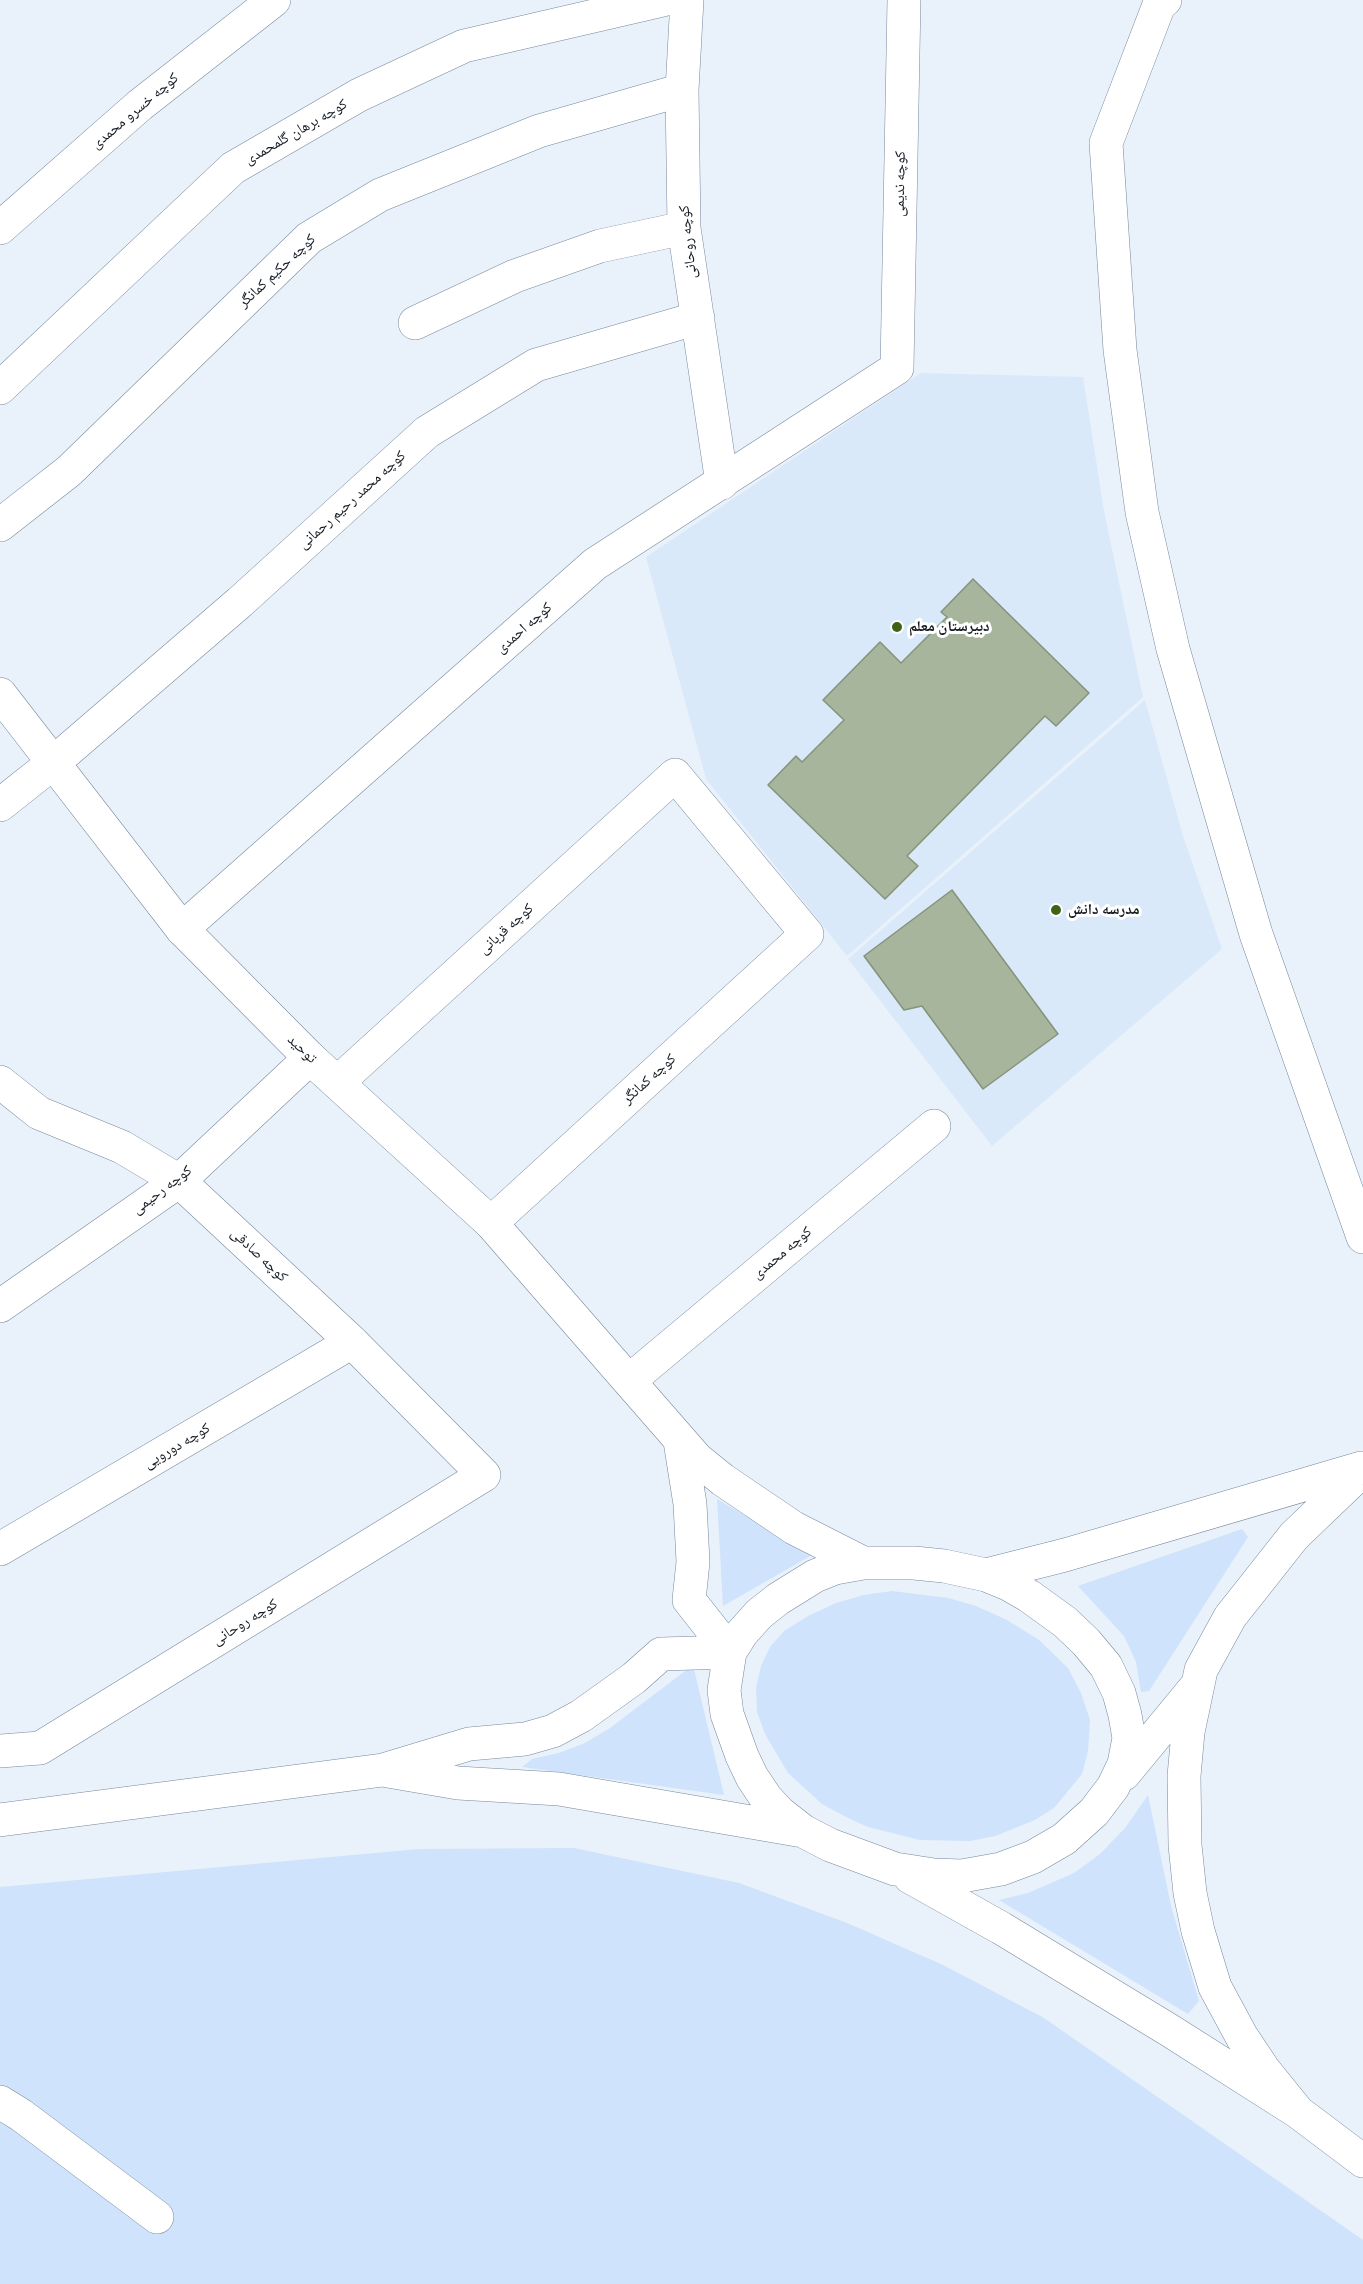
<!DOCTYPE html>
<meta charset="utf-8">
<style>
body{margin:0}
canvas{display:block;background:#e9f1fa}
</style>
<canvas width="1363" height="2284"></canvas>
<script>
const ctx = document.querySelector('canvas').getContext('2d');
ctx.lineJoin = 'round';
function paint(path, color) { ctx.fillStyle = color; ctx.fill(path, 'evenodd'); }
const poly = rows => new Path2D(rows.map(r => 'M' + r).join(''));
function stroke(path, color, width, dash) { ctx.strokeStyle = color; ctx.lineWidth = width; ctx.lineCap = dash ? 'butt' : 'round'; ctx.setLineDash(dash || []); ctx.stroke(path); }
function drawText(font, color, halo, rows, align = 'center') {
  ctx.font = font + ' Merriweather,"Noto Naskh Arabic",serif'; ctx.lineWidth = 6; ctx.setLineDash([]); ctx.textBaseline = 'middle'; ctx.strokeStyle = halo; ctx.fillStyle = color; for (const [text, x, y, turn = 0] of rows) {
    ctx.save(); ctx.translate(x, y); ctx.rotate((+turn || 0) * Math.PI / 180); ctx.textAlign = isNaN(turn) ? turn : align; if (halo) ctx.strokeText(text, 0, 0); ctx.fillText(text, 0, 0); ctx.restore();
  }
}
paint(poly([
 [921,373,1083,377,1104,511,1143,697,847,956,706,779,646,557],
 [1145,700,1183,836,1222,949,992,1146,848,959]
]), '#dae9fa');
paint(poly([
 [717,1499,812,1555,723,1606],
 [1242,1529,1248,1537,1149,1691,1141,1692,1136,1662,1124,1636,1078,1586],
 [892,1591,948,1598,976,1606,1007,1620,1039,1640,1068,1668,1081,1693,1090,1720,1088,1751,1082,1774,1054,1808,1035,1820,995,1836,970,1841,920,1840,868,1827,846,1817,822,1804,788,1773,765,1734,757,1712,756,1688,761,1666,770,1647,784,1631,808,1616,836,1603,864,1595],
 [693,1665,724,1795,522,1767,532,1759,559,1753,585,1743,610,1728],
 [1148,1795,1171,1906,1199,2001,1188,2014,999,1900,1028,1893,1074,1873,1100,1854,1125,1828],
 [574,1848,739,1883,847,1923,943,1965,1044,2018,1363,2240,1363,2284,0,2284,0,1887,419,1849]
]), '#cfe3fc');
const building = poly([
 [973,579,1089,693,1056,726,1045,716,907,856,918,866,885,899,768,785,796,756,802,762,844,720,823,700,880,642,901,663,947,617,941,612,973,579],
 [952,890,1058,1034,983,1089,922,1006,904,1010,864,956,952,890]
]);
paint(building, '#a7b59d');
stroke(building, '#86937b', 1.5);
const street = poly([
 [687,0,682,90,684,228,722,483],
 [0,228,140,105,274,0],
 [415,323,515,276,600,246,684,228],
 [0,388,233,168,359,95,464,46,663,0],
 [0,525,69,471,309,238,380,195,539,131,682,90],
 [0,805,53,763,240,602,427,432,536,365,698,318],
 [182,929,595,564,897,368,904,0],
 [0,1082,39,1113,122,1147,179,1181,352,1342,484,1475,40,1748,0,1751],
 [338,1082,675,775,807,934,491,1223],
 [0,1306,179,1181,310,1058],
 [630,1380,934,1126],
 [0,1549,352,1342]
]);
const secondary = poly([
 [1165,0,1159,5,1106,143,1120,350,1142,512,1173,649,1256,934,1363,1237],
 [0,694,182,929,310,1058,491,1223,697,1459,723,1480,794,1528,863,1563],
 [680,1441,690,1504,693,1562,689,1600,730,1652],
 [863,1563,914,1563,944,1566,986,1575,1008,1584,1029,1596,1065,1622,1086,1642,1106,1666,1119,1693,1125,1715,1129,1738,1124,1764,1113,1787,1094,1812,1064,1839,1033,1857,1001,1869,962,1876,934,1875,895,1869,830,1845,803,1831,780,1813,766,1798,752,1777,742,1756,727,1714,724,1690,730,1652,742,1633,759,1614,778,1599,815,1576,835,1568,863,1563],
 [986,1575,1065,1555,1361,1468],
 [388,1771,458,1783,559,1789,803,1831],
 [1124,1774,1194,1689],
 [0,1820,383,1770,469,1744,525,1739,553,1731,581,1716,634,1678,661,1654,730,1652],
 [910,1877,1001,1928,1169,2030,1298,2112,1363,2161],
 [0,2102,21,2115,157,2217],
 [1298,2112,1264,2070,1242,2037,1215,1987,1198,1931,1190,1893,1185,1845,1184,1776,1188,1732,1201,1670,1230,1617,1294,1536,1363,1470]
]);
stroke(street, '#77899d', 34);
stroke(secondary, '#77899d', 34);
stroke(street, '#fff', 33);
stroke(secondary, '#fff', 33);
for (const [x, y, r, color] of [
 [897,627,6,"#3f6118"],
 [1056,910,6,"#3f6118"]
]) { const dot = new Path2D(); dot.arc(x, y, r, 0, 2 * Math.PI); ctx.fillStyle = color; ctx.fill(dot); stroke(dot, '#fff', 2); }
drawText('15px', '#131a21', '#fff', [
 ["کوچه خسرو محمدی",135,111,-40],
 ["کوچه برهان گلمحمدی",296,132,-30],
 ["کوچه ندیمی",900,184,-89],
 ["کوچه روحانی",688,242,-96],
 ["کوچه حکیم کمانگر",277,271,-43],
 ["کوچه محمد رحیم رحمانی",352,500,-42],
 ["کوچه احمدی",524,628,-41],
 ["کوچه قربانی",506,929,-42],
 ["توحید",302,1049,44],
 ["کوچه کمانگر",649,1079,-42],
 ["کوچه رحیمی",162,1190,-37],
 ["کوچه محمدی",782,1253,-40],
 ["کوچه صادقی",259,1255,43],
 ["کوچه دورویی",177,1446,-31],
 ["کوچه روحانی",245,1622,-32]
]);
drawText('bold 15px', '#131a21', '#fff', [
 ["دبیرستان معلم",909,627],
 ["مدرسه دانش",1068,910]
], 'left');
</script>
